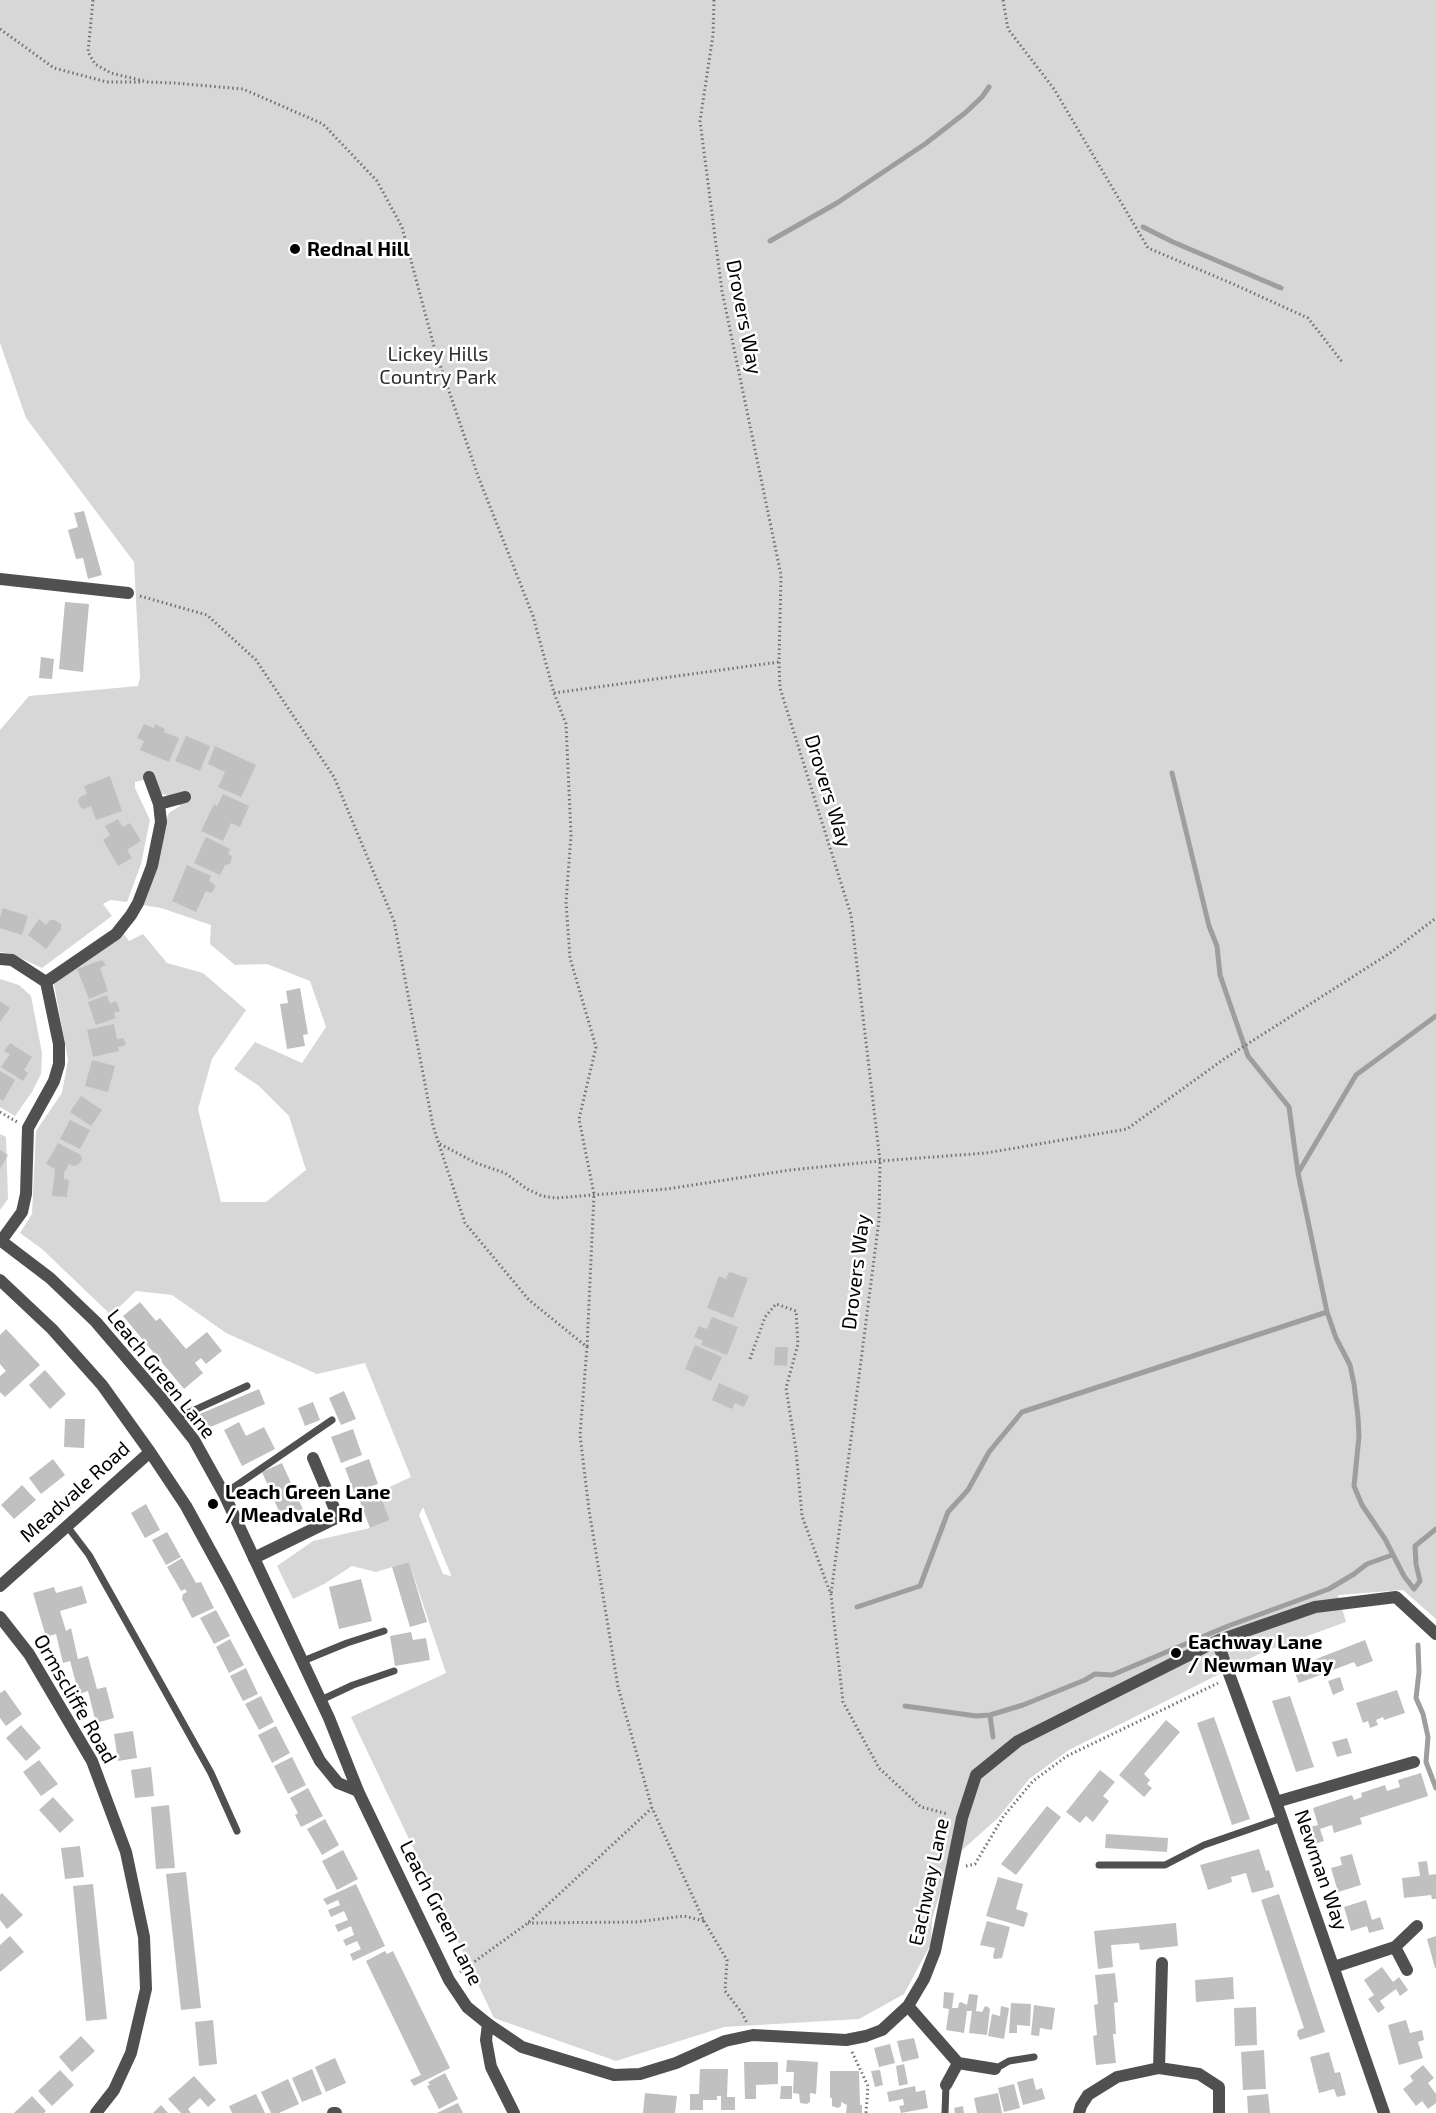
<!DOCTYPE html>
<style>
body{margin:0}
canvas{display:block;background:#fff}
</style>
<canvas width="1436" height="2113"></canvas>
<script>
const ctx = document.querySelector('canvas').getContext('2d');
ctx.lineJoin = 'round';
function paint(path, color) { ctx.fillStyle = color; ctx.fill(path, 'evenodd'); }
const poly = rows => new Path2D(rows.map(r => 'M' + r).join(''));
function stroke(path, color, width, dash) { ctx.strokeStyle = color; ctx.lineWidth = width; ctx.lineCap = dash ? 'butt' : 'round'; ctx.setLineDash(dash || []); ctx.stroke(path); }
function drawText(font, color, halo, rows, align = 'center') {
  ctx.font = font + ' "Exo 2",sans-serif'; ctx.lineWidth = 5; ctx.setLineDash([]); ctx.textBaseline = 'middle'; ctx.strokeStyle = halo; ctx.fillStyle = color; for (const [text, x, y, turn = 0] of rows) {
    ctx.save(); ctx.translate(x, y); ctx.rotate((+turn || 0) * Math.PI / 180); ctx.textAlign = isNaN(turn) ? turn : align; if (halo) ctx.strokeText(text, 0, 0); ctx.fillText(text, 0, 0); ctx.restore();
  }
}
paint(poly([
 [0,0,1436,0,1436,1619,1403,1590,1338,1595,1346,1622,1263,1652,1069,1750,1029,1779,999,1817,950,1861,932,1919,931,1944,904,1994,859,2019,724,2027,616,2061,494,2018,351,1717,446,1673,409,1562,376,1572,352,1566,324,1584,293,1599,277,1566,313,1541,370,1528,390,1520,379,1492,411,1477,365,1363,317,1374,226,1333,172,1295,136,1291,111,1315,42,1249,20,1233,32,1214,36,1131,62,1093,68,1060,54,984,123,933,129,941,143,934,167,963,203,973,246,1010,212,1059,198,1109,221,1202,266,1202,306,1170,289,1116,259,1086,234,1069,255,1042,302,1063,326,1027,310,981,267,964,235,965,210,944,211,925,161,908,143,905,164,823,169,813,180,806,178,800,158,792,144,780,135,782,135,788,150,820,141,864,127,902,110,900,103,904,112,916,42,968,12,954,0,952,0,730,29,696,138,686,140,677,134,562,26,418,0,343],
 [423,1507,451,1575,451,1576,443,1574,419,1515],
 [0,979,19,985,31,996,42,1053,41,1074,32,1092,15,1116,0,1107],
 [0,1134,6,1137,8,1199,0,1210]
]), '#d7d7d7');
stroke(poly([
 [1143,227,1173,242,1281,288],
 [770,241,837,203,925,144,965,113,982,97,989,87],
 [1172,773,1209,926,1217,946,1220,975,1240,1033,1248,1056,1289,1107,1298,1173,1327,1312,1336,1338,1350,1365,1354,1384,1358,1417,1359,1436,1354,1486,1362,1505,1385,1539,1404,1576,1414,1589,1420,1581,1416,1564,1415,1546,1436,1529],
 [1298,1173,1356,1075,1436,1016],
 [857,1607,920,1586,948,1512,968,1490,989,1452,1022,1412,1327,1312],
 [1418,1645,1419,1672,1416,1698,1423,1714,1428,1737,1426,1762,1436,1788],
 [905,1706,976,1716,990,1715,1023,1705,1085,1680,1095,1674,1112,1675,1228,1626,1329,1589,1354,1574,1367,1564,1392,1555],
 [990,1715,993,1737]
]), '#9e9e9e', 5);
paint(poly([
 [84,511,102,575,88,579,83,558,76,559,68,530,78,527,74,513],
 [65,602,89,604,83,672,59,669],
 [41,657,54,659,52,679,39,678],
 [144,724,154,728,155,724,165,729,164,732,179,738,169,762,140,750,144,741,137,738],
 [186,736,210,746,200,771,175,761],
 [215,746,256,765,241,797,218,787,225,772,208,764],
 [110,776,122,811,96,820,91,806,84,809,80,807,78,801,80,797,87,794,84,786],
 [223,794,249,806,240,827,231,823,223,841,201,831,214,804,217,806],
 [118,819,123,827,130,823,141,841,127,850,132,858,118,866,103,840,110,835,105,826],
 [206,837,230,849,228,854,232,856,230,864,225,865,220,875,194,863],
 [187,865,211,876,209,881,214,884,215,887,213,891,210,893,206,891,196,912,172,901],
 [3,908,28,916,22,935,0,928,0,917],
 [39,919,46,925,50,920,54,920,61,924,61,929,46,949,28,935],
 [102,960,106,965,100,968,108,991,89,999,77,969],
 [300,988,308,1034,303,1035,305,1046,287,1049,280,1004,288,1003,286,991],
 [107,995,110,1004,116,1001,120,1011,114,1013,116,1018,96,1025,88,1002],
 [0,1001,10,1008,0,1022],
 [114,1024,117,1039,123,1038,126,1043,124,1046,118,1047,119,1051,93,1057,87,1030],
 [10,1043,32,1057,24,1070,28,1073,23,1081,1,1067,10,1054,4,1051],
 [92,1060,115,1066,108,1092,85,1086],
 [0,1071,15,1080,3,1101,0,1099],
 [81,1096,102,1110,91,1126,70,1112],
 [70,1120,90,1130,80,1149,60,1139],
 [58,1143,81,1155,82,1159,78,1165,74,1166,69,1164,64,1173,64,1179,69,1180,67,1197,52,1196,55,1169,46,1164],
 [0,1150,8,1155,0,1169],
 [729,1272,748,1278,733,1318,707,1308,719,1276,726,1279],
 [140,1302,156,1321,160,1318,186,1349,207,1332,222,1351,206,1364,201,1358,195,1363,203,1373,184,1389,123,1316],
 [712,1317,738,1327,727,1355,701,1345,703,1341,694,1337,699,1326,707,1329],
 [6,1329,40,1365,5,1397,0,1392,0,1376,6,1371,0,1364,0,1335],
 [695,1345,722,1357,711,1381,685,1369],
 [775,1347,788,1347,787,1366,774,1365],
 [45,1370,66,1394,50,1409,29,1385],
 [719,1383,749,1396,744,1407,735,1403,732,1409,712,1400],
 [259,1389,265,1404,201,1431,195,1416],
 [344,1391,356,1419,341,1425,329,1398],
 [313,1402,320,1420,305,1426,298,1408],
 [65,1419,85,1419,84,1448,64,1447],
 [239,1422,246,1436,264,1427,275,1449,242,1466,224,1430],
 [353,1429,362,1455,341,1463,331,1437],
 [53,1459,65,1475,41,1494,29,1478],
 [369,1459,378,1484,354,1492,345,1468],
 [282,1463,305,1514,284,1523,262,1472],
 [22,1485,36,1500,14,1519,1,1505],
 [379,1492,390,1520,370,1528,359,1499],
 [146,1504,160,1530,145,1538,131,1513],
 [167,1532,181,1557,166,1565,152,1540],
 [182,1558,196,1583,201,1582,214,1608,192,1618,182,1599,183,1594,187,1592,185,1589,181,1591,167,1567],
 [409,1562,427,1622,410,1627,392,1567],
 [361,1579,372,1621,339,1629,329,1587],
 [82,1586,87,1603,60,1611,66,1631,71,1628,78,1659,88,1656,97,1689,106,1687,114,1718,96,1723,88,1691,79,1694,70,1661,63,1663,56,1634,46,1637,33,1593,54,1587,56,1593],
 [216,1610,230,1636,214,1644,200,1618],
 [411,1632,413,1640,426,1638,430,1660,395,1666,390,1636],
 [230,1639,244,1665,229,1673,216,1647],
 [1365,1640,1373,1661,1357,1667,1354,1662,1299,1683,1293,1668],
 [246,1668,258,1694,243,1701,230,1676],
 [1340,1677,1344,1690,1333,1695,1328,1681],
 [5,1690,22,1714,6,1726,0,1718,0,1693],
 [1397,1690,1405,1713,1384,1720,1383,1717,1376,1720,1378,1725,1370,1728,1368,1721,1363,1723,1356,1703],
 [261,1696,274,1722,259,1730,245,1704],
 [1290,1696,1314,1767,1296,1772,1272,1701],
 [1214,1717,1250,1819,1232,1825,1197,1723],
 [1166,1720,1180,1732,1144,1774,1150,1780,1147,1784,1152,1788,1144,1797,1119,1775],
 [21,1725,41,1748,26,1761,6,1738],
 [276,1726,290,1753,272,1763,258,1735],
 [133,1731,137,1758,118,1761,114,1734],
 [1347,1738,1352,1753,1337,1757,1332,1742],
 [292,1757,306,1785,288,1794,274,1766],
 [39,1760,58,1784,41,1796,23,1772],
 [151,1767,154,1796,135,1798,131,1770],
 [1100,1770,1115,1782,1103,1796,1109,1801,1093,1822,1086,1816,1080,1823,1066,1812],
 [1421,1773,1428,1796,1360,1818,1362,1824,1334,1833,1332,1825,1320,1829,1324,1841,1311,1845,1306,1828,1318,1825,1313,1808,1352,1795,1354,1800,1362,1797,1361,1793,1385,1785,1387,1791,1400,1787,1398,1780],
 [308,1788,323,1816,301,1827,295,1815,298,1813,290,1798],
 [53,1797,74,1820,60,1833,39,1810],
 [169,1805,175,1868,156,1869,151,1807],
 [1047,1806,1061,1817,1016,1875,1001,1864],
 [325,1819,339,1845,322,1855,307,1829],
 [1106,1834,1168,1838,1167,1852,1105,1848],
 [80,1846,84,1877,65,1879,61,1848],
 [1259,1849,1266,1871,1269,1870,1274,1887,1252,1893,1246,1873,1231,1877,1232,1882,1208,1890,1200,1865],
 [343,1850,358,1879,337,1890,322,1861],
 [1352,1854,1361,1885,1338,1892,1331,1868,1342,1865,1340,1857],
 [1427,1861,1429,1875,1436,1874,1436,1899,1432,1899,1431,1895,1404,1898,1402,1878,1420,1876,1418,1862],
 [186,1872,201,2008,181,2010,166,1874],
 [998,1877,1023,1884,1016,1909,1028,1913,1024,1927,986,1916],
 [93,1884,107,2019,86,2021,73,1886],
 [356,1884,385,1946,353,1961,350,1954,361,1949,357,1941,346,1946,343,1940,354,1935,351,1926,338,1932,335,1925,348,1920,344,1911,331,1917,328,1910,340,1905,338,1900,327,1905,323,1899],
 [2,1893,23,1915,7,1929,0,1920,0,1895],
 [1279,1894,1325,2032,1300,2040,1297,2035,1298,2030,1304,2028,1261,1900],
 [1366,1900,1372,1920,1380,1917,1384,1929,1369,1933,1367,1926,1351,1931,1344,1907],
 [987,1921,1010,1927,1002,1958,994,1959,993,1956,995,1948,980,1945],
 [1176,1923,1178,1946,1140,1950,1139,1943,1111,1945,1113,1967,1098,1969,1094,1931],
 [10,1936,24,1952,0,1972,0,1945],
 [1436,1936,1436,1968,1435,1968,1427,1939],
 [385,1951,387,1954,393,1951,450,2068,414,2086,410,2080,421,2075,366,1961],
 [1382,1967,1393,1982,1399,1977,1408,1990,1400,1996,1396,1989,1380,2001,1385,2008,1378,2013,1368,1999,1374,1995,1364,1980],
 [1115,1973,1118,2002,1114,2003,1116,2034,1113,2034,1116,2063,1096,2065,1093,2036,1097,2035,1094,2005,1098,2004,1095,1975],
 [1233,1977,1234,1999,1196,2002,1195,1980],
 [944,1992,954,1993,952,2008,958,2008,959,2003,961,2002,967,2005,969,1994,978,1995,976,2011,982,2012,985,2006,988,2007,990,2009,987,2035,969,2033,972,2011,967,2011,964,2033,946,2030,949,2009,943,2008],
 [1011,2003,1031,2004,1030,2026,1017,2025,1017,2033,1009,2033],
 [1034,2005,1055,2008,1052,2030,1040,2028,1039,2036,1031,2035],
 [1001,2006,1009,2008,1004,2039,988,2036,992,2014,1000,2016],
 [1256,2007,1257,2045,1235,2046,1234,2008],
 [213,2020,217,2064,199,2066,195,2022],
 [1406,2020,1410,2033,1422,2030,1424,2040,1418,2042,1423,2058,1399,2065,1388,2025],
 [81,2036,95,2051,72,2072,59,2057],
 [914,2038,919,2058,902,2062,897,2041],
 [890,2044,895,2063,879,2067,874,2048],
 [1264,2050,1266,2089,1243,2090,1241,2052],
 [1329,2052,1335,2073,1340,2072,1346,2095,1337,2097,1334,2089,1319,2093,1310,2057],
 [335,2058,346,2083,326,2092,315,2067],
 [787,2060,818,2062,816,2094,810,2093,810,2102,807,2104,800,2103,799,2094,793,2093,794,2072,786,2072],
 [744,2062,778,2062,778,2084,756,2085,756,2099,745,2099],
 [904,2064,908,2084,899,2086,896,2066],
 [1423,2065,1434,2078,1428,2083,1436,2094,1436,2103,1428,2109,1422,2101,1416,2106,1403,2089,1413,2081,1410,2076],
 [312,2069,322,2094,302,2102,292,2078],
 [700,2069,728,2069,727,2097,735,2097,735,2110,721,2110,721,2096,717,2096,717,2100,703,2100,703,2110,690,2110,690,2094,699,2094],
 [60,2070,74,2085,52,2106,38,2091],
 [880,2070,883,2085,875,2087,871,2071],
 [830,2071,859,2071,860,2105,862,2105,862,2113,846,2113,847,2105,841,2102,841,2106,838,2108,832,2106,832,2098,830,2098],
 [445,2073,458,2099,439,2109,427,2086,430,2085,428,2082],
 [194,2076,216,2100,208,2107,200,2098,188,2109,191,2113,181,2113,168,2099],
 [1033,2078,1036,2090,1042,2088,1045,2099,1023,2105,1017,2082],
 [288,2079,299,2104,279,2113,271,2113,261,2092],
 [1014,2084,1020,2108,1004,2112,998,2088],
 [781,2086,792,2086,792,2099,780,2099],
 [915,2086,916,2092,925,2090,928,2108,901,2113,899,2106,904,2105,903,2099,889,2102,887,2092],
 [645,2093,677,2096,675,2113,643,2113],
 [998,2093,1002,2113,977,2113,974,2098],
 [256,2094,265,2113,232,2113,229,2106],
 [1268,2094,1270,2113,1248,2113,1247,2096],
 [32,2096,46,2111,44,2113,14,2113],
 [458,2103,463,2113,437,2113],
 [161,2105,168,2113,153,2113],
 [963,2106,964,2113,955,2113,954,2108]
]), '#c0c0c0');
stroke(poly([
 [93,0,88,52,95,64,111,73,148,82,174,83,243,89,323,124,377,181,402,227,435,350,478,476,533,616,554,693,566,724,571,835,566,902,570,958,596,1047,579,1119,594,1194,587,1347],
 [714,0,713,35,700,121,722,291,781,575,779,662,780,688,851,915,880,1161,879,1220,831,1595],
 [1003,0,1008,29,1054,89,1148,248,1231,283,1308,318,1343,363],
 [0,29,54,68,107,82,143,82],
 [140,596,207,615,256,660,334,777,394,921,433,1126,465,1223,529,1300,587,1347,580,1435,589,1510,618,1687,652,1808,704,1921,684,1916,636,1922,528,1923],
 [554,693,779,662],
 [0,1112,17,1122],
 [440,1144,476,1163,505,1173,527,1189,542,1196,556,1198,667,1189,790,1170,880,1161,986,1153,1127,1129,1224,1059,1390,953,1436,918],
 [750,1359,765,1317,776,1304,796,1311,798,1344,786,1388,796,1450,802,1516,831,1595,843,1702,879,1768,921,1807,948,1814],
 [966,1866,975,1864,1003,1817,1033,1781,1067,1756,1218,1683],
 [704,1921,727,1960,725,1991,742,2013,747,2023],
 [460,1972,528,1923,652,1808],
 [852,2052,868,2086,866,2113]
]), '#727272', 3, [1.5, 3]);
stroke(poly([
 [177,1418,247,1386],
 [224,1494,332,1420],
 [67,1526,89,1555,211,1773,237,1831],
 [303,1661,347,1643,384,1631],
 [321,1700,353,1685,394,1671],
 [1099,1865,1165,1865,1204,1845,1282,1818],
 [995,2069,1009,2061,1034,2057],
 [945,2113,946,2085]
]), '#505050', 7);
stroke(poly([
 [0,579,128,593],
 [149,777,159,804,185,797],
 [0,959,12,960,46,982,59,1044,59,1064,54,1081,28,1128,26,1194,22,1212,1,1241],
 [46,982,116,934,131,915,138,903,152,866,161,822,159,804],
 [0,1280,52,1329,102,1385,150,1452,186,1506,227,1581,320,1761,338,1783,358,1791],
 [254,1558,338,1517,313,1458],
 [0,1586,150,1452],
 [0,1617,29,1654,92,1761,126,1852,144,1937,146,1989,131,2053,114,2090,96,2113],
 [1217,1641,1276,1802,1384,2113],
 [1276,1802,1414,1762],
 [1334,1967,1395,1947],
 [1407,1970,1395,1947,1417,1926],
 [908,2006,958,2063,946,2085],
 [488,2024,522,2047,614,2075,640,2074,676,2063,725,2041,753,2035,846,2040,866,2036,882,2030,908,2006,924,1979,935,1951,962,1818,976,1775,1018,1741,1217,1641,1315,1607,1396,1597,1436,1634],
 [958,2063,995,2069],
 [1159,2068,1162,1963],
 [333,2113,336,2113],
 [1079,2113,1081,2106,1088,2095,1117,2077,1159,2068,1199,2074,1219,2087,1219,2113]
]), '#505050', 12);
stroke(poly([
 [0,1240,50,1278,96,1322,161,1398,194,1440,224,1494,329,1718,358,1791,449,1980,467,2007,488,2024,486,2040,491,2067,514,2113]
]), '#505050', 12);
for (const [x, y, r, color] of [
 [295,249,6,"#000"],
 [213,1504,6,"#000"],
 [1176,1653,6,"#000"]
]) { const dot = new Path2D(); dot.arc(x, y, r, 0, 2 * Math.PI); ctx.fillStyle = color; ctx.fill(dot); stroke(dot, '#fff', 2); }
drawText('bold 20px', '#000', '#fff', [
 ["Rednal Hill",307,249],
 ["Leach Green Lane",225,1492],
 ["/ Meadvale Rd",225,1515],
 ["Eachway Lane",1188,1642],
 ["/ Newman Way",1188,1665]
], 'left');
drawText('20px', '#000', '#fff', [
 ["Drovers Way",744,317,79],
 ["Drovers Way",828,791,73],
 ["Drovers Way",856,1272,-83],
 ["Leach Green Lane",161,1374,51],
 ["Meadvale Road",75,1492,-42],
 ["Ormscliffe Road",75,1699,60],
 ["Newman Way",1321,1870,71],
 ["Eachway Lane",929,1882,-78],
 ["Leach Green Lane",441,1913,63]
]);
drawText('20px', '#2e2e2e', '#fff', [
 ["Lickey Hills",438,354],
 ["Country Park",438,377]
]);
</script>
